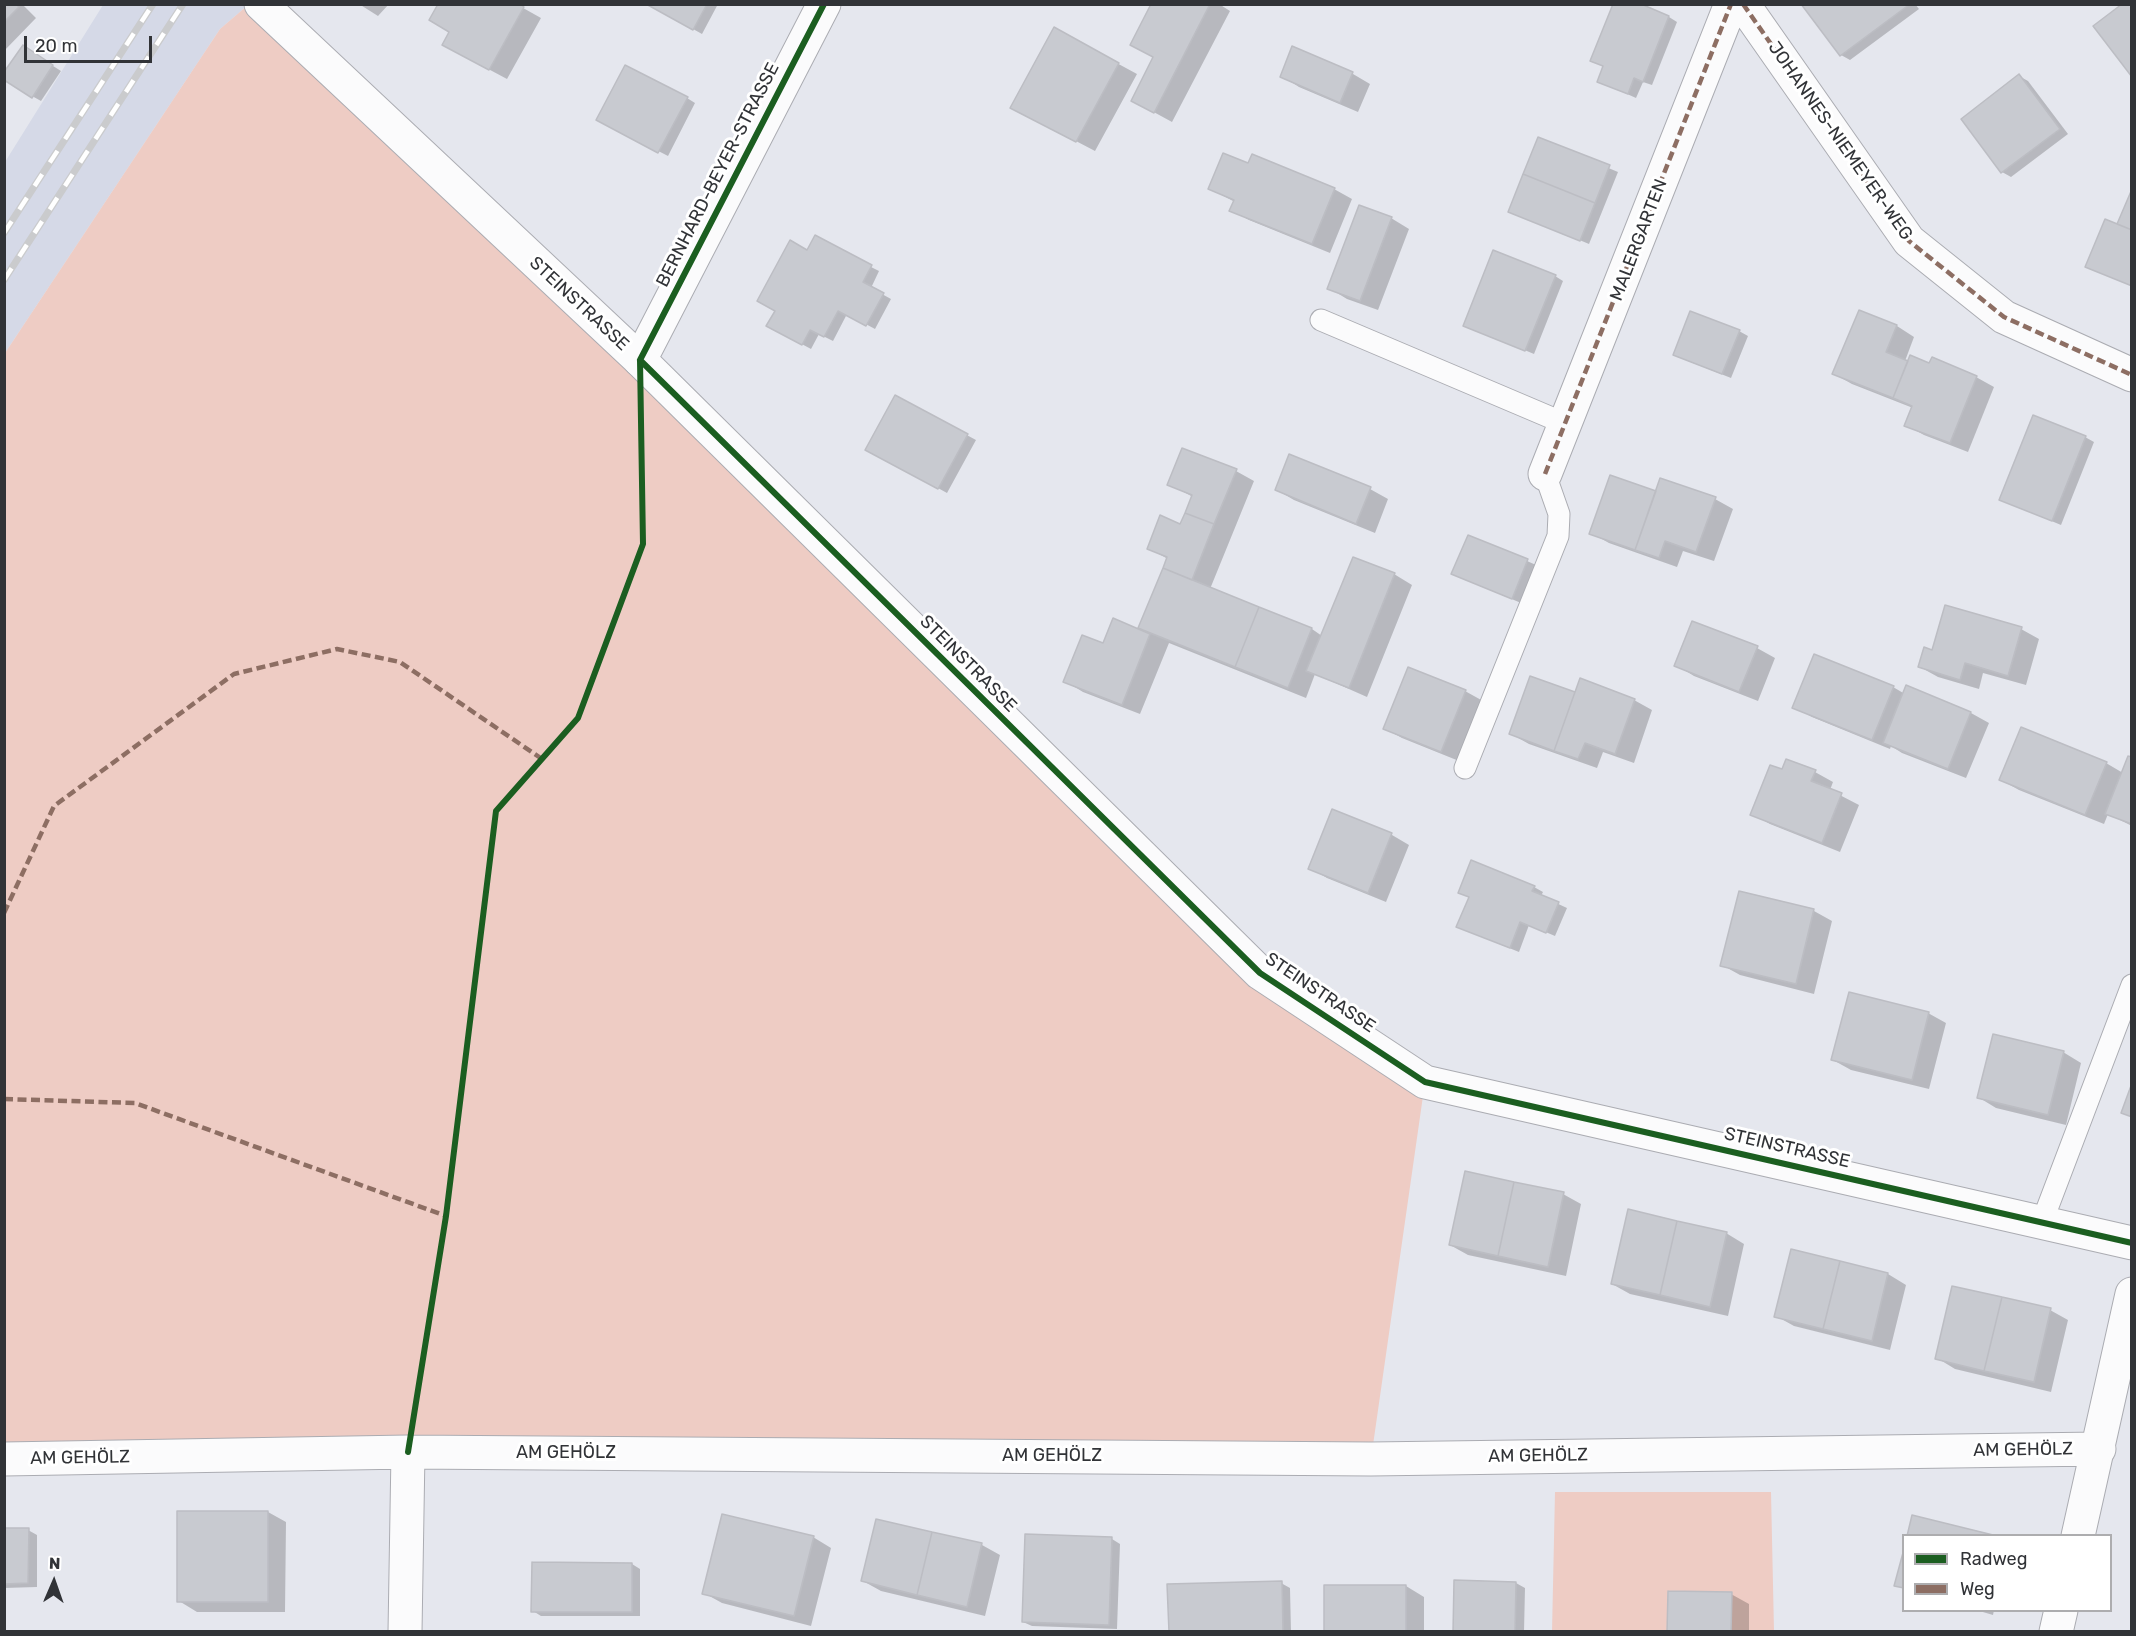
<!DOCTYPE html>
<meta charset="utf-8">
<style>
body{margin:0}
#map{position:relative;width:2136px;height:1636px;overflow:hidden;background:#e5e7ee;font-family:Rubik,sans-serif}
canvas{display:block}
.frame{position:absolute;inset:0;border:6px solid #313337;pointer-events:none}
.legend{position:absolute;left:1902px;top:1534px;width:210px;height:78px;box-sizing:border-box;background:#fff;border:2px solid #adadaf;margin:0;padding:8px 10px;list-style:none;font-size:18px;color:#313337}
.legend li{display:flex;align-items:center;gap:12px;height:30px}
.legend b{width:30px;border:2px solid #adadaf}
.north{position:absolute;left:24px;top:1552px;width:60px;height:60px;-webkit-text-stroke:4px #fff;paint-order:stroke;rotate:2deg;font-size:16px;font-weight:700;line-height:24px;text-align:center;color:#313337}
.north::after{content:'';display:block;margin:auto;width:21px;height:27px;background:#313337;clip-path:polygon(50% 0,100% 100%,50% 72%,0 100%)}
.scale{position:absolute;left:24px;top:36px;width:128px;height:27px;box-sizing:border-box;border:3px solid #313337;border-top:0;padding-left:8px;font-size:18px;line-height:21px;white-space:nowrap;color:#313337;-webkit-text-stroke:4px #fff;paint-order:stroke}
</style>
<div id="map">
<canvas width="2136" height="1636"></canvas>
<div class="frame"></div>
<ul class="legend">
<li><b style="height:8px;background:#1b5e20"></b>Radweg</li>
<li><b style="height:8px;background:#8d6e63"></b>Weg</li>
</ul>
<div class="north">N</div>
<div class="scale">20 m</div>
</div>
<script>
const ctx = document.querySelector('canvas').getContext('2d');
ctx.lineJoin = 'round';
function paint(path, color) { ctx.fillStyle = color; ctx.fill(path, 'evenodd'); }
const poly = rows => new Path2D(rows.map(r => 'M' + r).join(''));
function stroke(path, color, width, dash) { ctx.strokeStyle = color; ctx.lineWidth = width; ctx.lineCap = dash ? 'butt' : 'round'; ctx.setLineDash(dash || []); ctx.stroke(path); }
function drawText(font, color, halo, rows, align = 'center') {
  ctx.font = font + ' Rubik,sans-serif'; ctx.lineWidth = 6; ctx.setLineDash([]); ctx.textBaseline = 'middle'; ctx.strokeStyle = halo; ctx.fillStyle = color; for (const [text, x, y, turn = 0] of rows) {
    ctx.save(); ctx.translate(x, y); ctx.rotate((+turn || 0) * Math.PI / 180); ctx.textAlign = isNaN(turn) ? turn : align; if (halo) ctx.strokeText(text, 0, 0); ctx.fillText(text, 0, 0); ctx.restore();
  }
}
paint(poly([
 [103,5,248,5,220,29,5,353,5,162]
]), '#d5d9e7');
paint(poly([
 [248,5,1260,973,1425,1082,1371,1459,5,1459,5,353,220,29],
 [1555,1492,1771,1492,1774,1631,1552,1632]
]), '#eeccc4');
paint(poly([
 [4,4,22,4,36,18,4,51],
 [359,4,389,4,378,16],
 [516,4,541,18,507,79,462,55,451,31],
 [648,4,718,4,702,34],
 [1153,4,1219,4,1230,11,1172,122,1150,110,1155,57],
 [1803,4,1915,4,1919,9,1850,60,1841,55],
 [1669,17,1677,22,1652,85,1643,82,1636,98,1598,81,1604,66,1592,60],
 [1054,29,1137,74,1095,151,1030,117],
 [1293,48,1353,74,1370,84,1358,112,1299,87,1282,76],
 [31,52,61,71,41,101,32,96],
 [2019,76,2028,81,2068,134,2011,177,2002,172,1963,119],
 [687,98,695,103,668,156,606,124],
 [1539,139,1618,172,1589,244,1510,211],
 [1249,165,1334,189,1352,199,1330,253,1249,220,1231,210,1235,202,1210,189],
 [1391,218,1409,229,1378,310,1347,299,1329,288],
 [808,252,871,267,879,271,871,288,891,299,875,329,847,314,833,341,819,334,811,349,768,326],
 [1555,276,1563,281,1534,354,1465,325],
 [1859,312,1897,326,1914,337,1905,361,1930,365,1976,377,1994,387,1968,452,1924,435,1906,425,1913,408,1852,384,1834,374],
 [1739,331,1748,336,1731,378,1683,359],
 [896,397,976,440,947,493,867,449],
 [2085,437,2094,442,2061,525,2001,500],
 [1290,456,1370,489,1388,499,1375,533,1294,500,1277,490],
 [1236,471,1254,481,1210,589,1312,629,1322,636,1394,574,1412,585,1367,697,1315,674,1306,698,1169,643,1140,714,1083,692,1065,681,1103,645,1139,630,1168,559,1148,548,1181,526,1193,497,1169,484],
 [1657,493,1715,499,1733,509,1714,561,1683,551,1677,567,1609,543,1591,533],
 [1527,561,1536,565,1521,603,1453,574],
 [2021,629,2039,639,2026,685,1983,673,1979,689,1938,677,1920,667,1933,651],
 [1757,648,1775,658,1758,701,1694,676,1676,665],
 [1531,678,1576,694,1634,700,1652,710,1634,763,1603,752,1597,768,1529,744,1511,734],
 [1893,687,1905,694,1907,687,1971,713,1989,723,1966,778,1902,753,1891,746,1890,749,1812,717,1794,707],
 [1465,691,1483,701,1459,761,1402,738,1384,728],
 [2132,759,2132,826,2108,814,2104,824,2019,790,2001,780,2106,763,2123,773],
 [1783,771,1815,772,1833,782,1830,790,1859,805,1840,852,1770,824,1752,814],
 [1333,811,1392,835,1409,845,1386,902,1327,878,1310,868],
 [1534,887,1543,892,1541,896,1567,908,1555,936,1529,925,1519,952,1467,931,1470,898,1460,892],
 [1740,892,1814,911,1832,921,1814,994,1740,975,1722,965],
 [1928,1013,1946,1023,1929,1089,1851,1070,1833,1060],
 [2063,1052,2081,1063,2066,1125,1996,1108,1978,1097],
 [1563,1194,1581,1204,1566,1276,1468,1255,1450,1245],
 [1726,1233,1744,1244,1728,1316,1630,1294,1612,1284],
 [1792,1251,1888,1274,1906,1285,1890,1350,1794,1326,1776,1316],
 [2050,1310,2068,1320,2051,1392,1955,1369,1937,1358],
 [268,1512,286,1522,285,1612,197,1612,179,1601],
 [877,1521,982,1545,1000,1555,985,1616,881,1591,863,1581],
 [4,1530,28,1530,37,1535,37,1587,4,1588],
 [813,1537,831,1548,811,1626,722,1603,704,1593],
 [1112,1539,1120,1544,1117,1629,1032,1626,1023,1622],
 [632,1564,640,1569,640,1616,541,1616,533,1611],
 [1455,1582,1516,1583,1525,1588,1524,1632,1454,1632],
 [1281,1583,1290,1588,1291,1632,1170,1632],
 [1406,1586,1424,1597,1424,1632,1326,1632],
 [1731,1594,1749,1604,1749,1632,1669,1632],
 [1976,1610,1994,1610,1993,1615]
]), '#0003');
const building = poly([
 [4,4,16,4,19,7,4,22,4,4],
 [438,4,520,4,524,7,489,70,442,45,449,32,429,20,438,4],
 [646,4,707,4,693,30,646,4],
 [1151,4,1210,4,1154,113,1131,101,1153,57,1130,45,1151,4],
 [1613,4,1641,4,1669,16,1643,82,1634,78,1628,94,1597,82,1603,66,1590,61,1613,4],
 [1801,4,1910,4,1840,56,1801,4],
 [2122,4,2132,4,2132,77,2093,26,2122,4],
 [1054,27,1119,63,1076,142,1010,108,1054,27],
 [23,45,53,65,32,98,4,80,4,72,23,45],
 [1292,46,1353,72,1340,103,1280,77,1292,46],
 [625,65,688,97,658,153,596,120,625,65],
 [2019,74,2060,129,2001,173,1961,119,2019,74],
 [1538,137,1610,165,1595,203,1523,174,1538,137],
 [1223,153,1248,163,1252,154,1335,188,1312,244,1229,211,1234,200,1208,189,1223,153],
 [1523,174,1595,203,1580,241,1508,212,1523,174],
 [2132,189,2132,230,2117,224,2132,189],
 [1359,205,1392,217,1360,301,1327,289,1359,205],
 [2105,219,2132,230,2132,286,2085,267,2105,219],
 [815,235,872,265,863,282,884,293,866,326,838,311,824,337,810,330,802,345,766,326,775,311,757,301,790,240,807,250,815,235],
 [1493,250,1556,275,1525,351,1463,326,1493,250],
 [1859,310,1897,325,1886,352,1908,361,1893,398,1832,374,1859,310],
 [1690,311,1740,330,1722,374,1673,355,1690,311],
 [1910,355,1929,363,1932,357,1977,376,1950,443,1904,426,1912,406,1893,398,1910,355],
 [895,395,968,434,938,489,865,450,895,395],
 [2033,415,2086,436,2052,521,1999,500,2033,415],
 [1182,448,1237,469,1214,524,1185,513,1192,495,1167,485,1182,448],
 [1289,454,1371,487,1356,524,1275,490,1289,454],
 [1610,475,1656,491,1635,550,1589,534,1610,475],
 [1660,478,1716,497,1696,552,1665,541,1659,558,1635,550,1660,478],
 [1185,513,1214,524,1192,580,1163,568,1167,557,1147,549,1160,515,1180,524,1185,513],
 [1468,535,1528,559,1512,599,1451,574,1468,535],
 [1353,557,1395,573,1349,688,1306,671,1353,557],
 [1163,568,1259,607,1235,667,1138,628,1163,568],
 [1945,605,2022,627,2008,676,1965,663,1960,680,1918,667,1924,647,1932,650,1945,605],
 [1259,607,1312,628,1288,688,1235,667,1259,607],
 [1113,618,1150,634,1122,705,1063,682,1082,635,1103,643,1113,618],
 [1692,621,1758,646,1739,692,1674,666,1692,621],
 [1814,654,1894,686,1872,740,1792,708,1814,654],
 [1408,667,1466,690,1441,752,1383,729,1408,667],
 [1530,676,1575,692,1554,751,1509,734,1530,676],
 [1580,678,1635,699,1615,754,1585,743,1578,759,1554,751,1580,678],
 [1906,685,1971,712,1948,769,1883,743,1906,685],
 [2021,727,2107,762,2085,815,1999,780,2021,727],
 [2128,756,2132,757,2132,824,2105,814,2128,756],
 [1786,759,1816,770,1811,781,1842,793,1822,843,1750,815,1770,765,1782,769,1786,759],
 [1332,809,1392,833,1368,893,1308,869,1332,809],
 [1471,860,1535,886,1532,891,1559,902,1546,933,1520,922,1510,948,1456,927,1469,897,1458,893,1471,860],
 [1739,891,1814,909,1796,984,1720,966,1739,891],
 [1849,992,1929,1012,1912,1080,1831,1060,1849,992],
 [1993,1034,2064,1051,2048,1115,1977,1098,1993,1034],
 [2132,1083,2132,1117,2121,1113,2132,1083],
 [1465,1171,1514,1182,1498,1256,1449,1245,1465,1171],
 [1514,1182,1564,1192,1548,1267,1498,1256,1514,1182],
 [1628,1209,1677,1221,1660,1295,1611,1284,1628,1209],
 [1677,1221,1727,1232,1710,1307,1660,1295,1677,1221],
 [1791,1249,1840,1261,1823,1329,1774,1317,1791,1249],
 [1840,1261,1888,1273,1872,1341,1823,1329,1840,1261],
 [1952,1286,2002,1297,1984,1371,1935,1359,1952,1286],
 [2002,1297,2051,1308,2034,1382,1984,1371,2002,1297],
 [177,1511,268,1511,268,1602,177,1602,177,1511],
 [722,1514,814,1536,794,1616,702,1594,722,1514],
 [1912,1515,1993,1535,1907,1536,1912,1515],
 [876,1519,932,1532,917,1595,861,1581,876,1519],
 [4,1528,29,1528,28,1583,4,1584,4,1528],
 [932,1532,982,1543,967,1607,917,1595,932,1532],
 [1025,1534,1112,1537,1109,1625,1022,1622,1025,1534],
 [1904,1549,1904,1588,1894,1586,1904,1549],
 [532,1562,632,1563,632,1612,531,1612,532,1562],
 [1454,1580,1516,1582,1515,1632,1453,1632,1454,1580],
 [1282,1581,1283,1632,1169,1632,1167,1584,1282,1581],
 [1324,1585,1406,1585,1406,1632,1324,1632,1324,1585],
 [1668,1591,1732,1592,1731,1632,1667,1632,1668,1591]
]);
paint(building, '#c8cad0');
stroke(building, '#bcbdc3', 1.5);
const service = poly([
 [1321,320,1566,424],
 [1465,768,1558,536,1559,514,1545,474],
 [2042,1222,2132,985]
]);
const minor = poly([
 [261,4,640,360],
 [1743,4,1909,241,2004,317,2132,375],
 [1545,474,1731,4],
 [4,1459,408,1452,1371,1459,2099,1449],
 [2078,1536,2132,1294],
 [405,1632,408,1452],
 [2056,1632,2061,1610]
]);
const tertiary = poly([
 [824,4,640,360,1260,973,1425,1082,2132,1243]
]);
stroke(service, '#abacb2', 23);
stroke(minor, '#abacb2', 35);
stroke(tertiary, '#abacb2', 35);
stroke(service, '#fbfbfc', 21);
stroke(minor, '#fbfbfc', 33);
stroke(tertiary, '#fbfbfc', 33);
const rail = poly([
 [4,233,153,4],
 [4,280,183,4]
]);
stroke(rail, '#cacbcd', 7);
stroke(rail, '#fff', 4.5, [14]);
stroke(poly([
 [1743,4,1909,241,2004,317,2132,375],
 [1545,474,1731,4],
 [4,913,54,806,234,674,337,649,400,662,542,759],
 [4,1099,135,1103,446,1216]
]), '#8d6e63', 4.5, [9, 4.5]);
stroke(poly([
 [640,360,1260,973,1425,1082,2132,1243],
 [408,1452,446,1216,496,811,578,718,643,544,640,360,824,4]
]), '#1b5e20', 6);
drawText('18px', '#313337', '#fff', [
 ["JOHANNES-NIEMEYER-WEG",1840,141,55],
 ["BERNHARD-BEYER-STRASSE",718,175,-63],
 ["MALERGARTEN",1639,240,-69],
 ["STEINSTRASSE",579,304,43],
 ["STEINSTRASSE",968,664,45],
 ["STEINSTRASSE",1320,993,34],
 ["STEINSTRASSE",1787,1148,13],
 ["AM GEHÖLZ",2023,1450,-1],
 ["AM GEHÖLZ",566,1453],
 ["AM GEHÖLZ",1052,1456],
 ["AM GEHÖLZ",1538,1456,-1],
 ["AM GEHÖLZ",80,1458,-1]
]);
</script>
